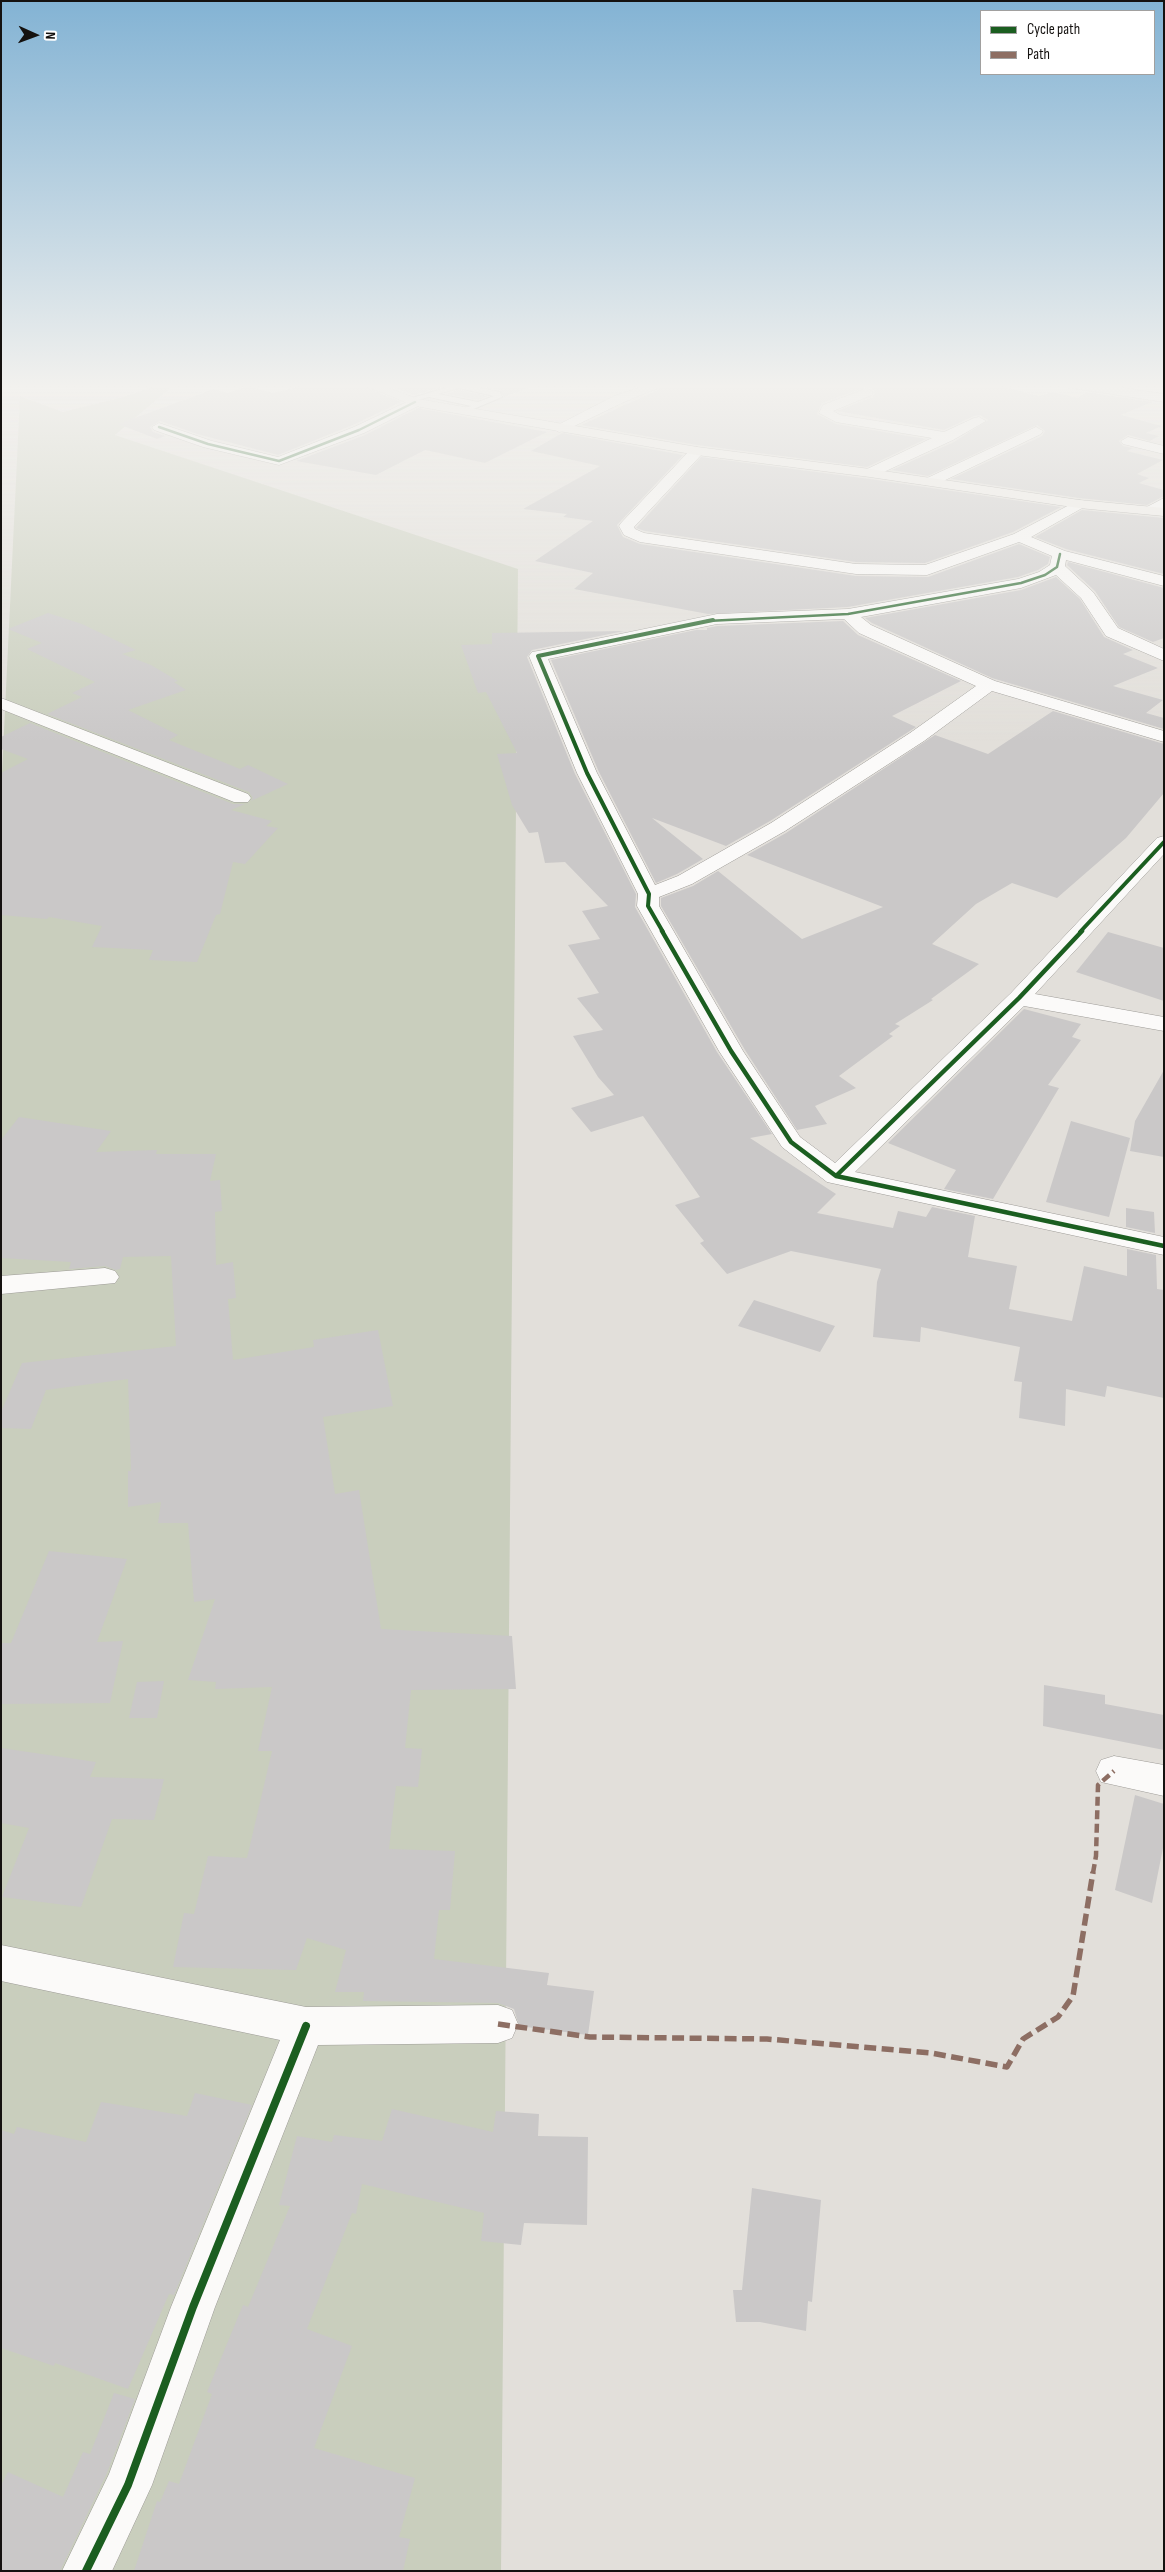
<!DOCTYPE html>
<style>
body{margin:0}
#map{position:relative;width:1165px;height:2572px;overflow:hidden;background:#e2dfda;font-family:"Sofia Sans Condensed",sans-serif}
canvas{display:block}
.frame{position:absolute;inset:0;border:2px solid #151210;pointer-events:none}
.legend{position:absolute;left:980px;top:10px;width:175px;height:65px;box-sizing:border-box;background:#fff;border:1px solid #a1a09f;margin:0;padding:6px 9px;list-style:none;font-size:15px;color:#151210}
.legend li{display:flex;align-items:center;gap:10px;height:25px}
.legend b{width:25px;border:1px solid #a1a09f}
.north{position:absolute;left:10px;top:10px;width:50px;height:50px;-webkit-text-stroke:4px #fff;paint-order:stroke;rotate:92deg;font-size:14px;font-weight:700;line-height:20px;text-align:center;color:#151210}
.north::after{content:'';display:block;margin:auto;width:18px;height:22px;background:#151210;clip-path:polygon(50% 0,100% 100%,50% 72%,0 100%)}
</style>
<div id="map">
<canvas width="1165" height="2572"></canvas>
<div class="frame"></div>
<ul class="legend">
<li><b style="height:6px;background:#1b5e20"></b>Cycle path</li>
<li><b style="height:6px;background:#8d6e63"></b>Path</li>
</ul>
<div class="north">N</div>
</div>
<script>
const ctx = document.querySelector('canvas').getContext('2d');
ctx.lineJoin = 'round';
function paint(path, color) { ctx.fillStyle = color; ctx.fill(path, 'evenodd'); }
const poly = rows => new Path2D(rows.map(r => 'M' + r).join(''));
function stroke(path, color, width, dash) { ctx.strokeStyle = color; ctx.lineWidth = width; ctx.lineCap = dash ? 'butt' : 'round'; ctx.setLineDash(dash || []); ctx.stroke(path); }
paint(poly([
 [165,383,176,383,115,435,518,569,501,2571,1,2571,1,794,20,396,63,412,123,397]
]), '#c9cebd');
paint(poly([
 [314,383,356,383,401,402,353,425,278,455,197,434,160,421,150,427,153,432,165,436,157,439,118,424,214,389,228,393,247,386,273,393],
 [382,383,455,383,414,395],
 [465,383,532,383,533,386,504,397,500,390],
 [673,383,987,383,1039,396,1054,392,1078,398,1086,392,1152,402,1121,415,1162,426,1146,433,1159,436,1150,441,1128,435,1119,441,1123,446,1133,448,1127,451,1163,460,1137,474,1149,478,1139,483,1164,490,1164,496,1147,505,1079,498,951,479,1042,436,1045,431,1037,425,928,476,892,470,954,442,988,420,980,415,974,416,944,430,837,411,873,397,875,391,868,386,822,403,817,414,836,424,926,439,867,467,697,445,581,425],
 [459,390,488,396,478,400,446,394],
 [418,408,547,432,485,463,425,450,376,475,296,461,365,435],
 [562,433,683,455,617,525,623,537,640,544,856,576,928,577,1019,544,1050,557,1048,564,1038,570,1018,577,848,607,708,614,574,589,593,573,535,561,593,521,563,517,567,514,523,509,600,466,531,451],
 [701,457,870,479,1061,507,1013,532,925,563,856,562,645,531,636,528],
 [1082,510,1164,518,1164,574,1066,549,1035,537],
 [1068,562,1164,588,1164,638,1153,642,1119,627,1095,591,1067,565],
 [1056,577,1080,599,1104,637,1133,650,1123,654,1158,668,1113,686,1163,700,1146,713,1164,718,1164,729,992,678,872,623,865,618,1021,590],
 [48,613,82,624,136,650,122,654,151,665,178,681,174,682,186,690,128,710,178,735,169,740,240,769,248,765,288,784,251,801,253,798,249,792,47,714,82,697,72,693,95,682,27,649,42,643,8,629],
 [843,621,858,635,961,681,892,716,916,727,770,821,726,846,652,818,703,859,677,874,656,883,599,772,551,660,696,630,707,630,707,628,717,626],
 [624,631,532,650,527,657,575,774,636,894,635,907,717,1052,772,1134,750,1138,836,1194,817,1213,893,1228,898,1211,926,1217,932,1207,975,1216,968,1257,1017,1266,1009,1309,1072,1321,1084,1266,1127,1276,1127,1249,1156,1255,1157,1289,1164,1290,1164,1398,1107,1386,1105,1397,1066,1389,1065,1426,1019,1418,1022,1382,1014,1381,1020,1347,921,1327,920,1342,873,1337,877,1282,881,1269,791,1251,727,1274,700,1243,704,1241,675,1205,700,1197,643,1116,591,1132,571,1108,614,1095,598,1077,573,1036,603,1030,577,998,599,993,568,945,600,939,582,911,608,906,565,862,545,863,538,832,529,833,512,805,497,754,517,753,486,692,478,693,461,645,492,644,492,633],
 [1053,711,1164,744,1164,793,1126,838,1057,898,1012,883,976,904,932,944,979,964,931,999,933,1000,895,1024,900,1026,889,1034,893,1036,839,1076,856,1088,815,1106,827,1124,797,1130,745,1050,661,906,661,898,693,886,718,871,802,939,883,907,747,855,786,833,935,735,988,754],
 [30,723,233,804,245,804,231,810,272,821,266,826,278,828,245,864,233,862,220,914,216,915,197,962,149,960,153,950,92,947,102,926,49,917,47,919,1,915,1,773,28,759,1,749,1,737],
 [1108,932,1164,948,1164,1001,1076,972],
 [1024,1009,1081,1024,1072,1037,1081,1040,1048,1085,1059,1088,993,1199,944,1189,956,1170,888,1143],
 [1164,1070,1164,1157,1130,1151,1135,1121],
 [19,1117,111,1131,96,1152,157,1150,156,1154,216,1154,210,1181,220,1180,222,1211,215,1212,216,1265,233,1262,236,1298,228,1299,233,1360,314,1347,313,1340,378,1330,393,1406,323,1417,335,1494,359,1490,381,1629,512,1636,516,1689,411,1690,405,1748,422,1749,418,1787,396,1786,389,1849,455,1851,450,1910,439,1910,434,1959,549,1973,547,1985,594,1991,588,2035,519,2026,514,2009,498,2003,363,2001,364,1992,335,1992,346,1950,307,1938,296,1970,173,1967,184,1913,194,1914,208,1856,247,1858,272,1751,258,1751,272,1687,215,1689,216,1682,188,1680,215,1599,194,1602,188,1523,158,1523,161,1502,128,1507,128,1471,131,1471,128,1379,46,1390,31,1429,1,1428,1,1412,22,1363,176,1346,171,1256,123,1257,120,1269,116,1270,105,1266,69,1269,71,1262,1,1258,1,1140],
 [1071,1121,1130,1138,1109,1217,1046,1202],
 [1126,1208,1154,1212,1155,1233,1126,1227],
 [754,1300,835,1326,820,1352,738,1326],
 [49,1551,127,1559,97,1642,123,1641,110,1703,1,1704,1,1643,11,1643],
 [164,1681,157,1718,129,1718,137,1682],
 [1044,1685,1105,1695,1105,1704,1164,1715,1164,1750,1043,1726],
 [1,1748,96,1762,90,1777,164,1779,154,1820,112,1819,81,1907,2,1897,29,1828,1,1823],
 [1135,1795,1164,1804,1164,1843,1152,1903,1115,1890],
 [195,2093,252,2105,174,2295,169,2294,128,2389,55,2363,54,2366,1,2348,1,2130,14,2134,17,2127,86,2142,101,2102,187,2116],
 [392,2109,493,2132,496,2111,539,2114,538,2136,588,2137,587,2225,524,2223,521,2245,481,2241,484,2213,362,2184,356,2214,352,2213,307,2329,352,2346,314,2448,415,2478,399,2537,410,2539,403,2571,134,2571,157,2501,160,2502,169,2481,179,2484,212,2394,207,2392,243,2305,248,2307,290,2206,279,2205,297,2136,332,2142,334,2135,382,2141],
 [752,2188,821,2200,812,2302,808,2301,806,2331,760,2322,736,2322,733,2290,742,2290],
 [114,2393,135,2399,107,2473,60,2571,1,2571,1,2485,8,2472,63,2497,83,2452,90,2454]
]), '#cac8c8');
const lane = poly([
 [459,384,500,392,502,397,464,413,461,413,461,409,471,406,429,397,409,402,405,400,459,384],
 [459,388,494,396,478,402,438,394,459,388]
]);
const street = poly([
 [652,383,671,383,624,402,564,431,559,432,552,428,614,396,652,383],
 [1058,383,1091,383,1164,394,1164,402,1064,387,1058,383],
 [867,388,873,392,872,395,833,411,840,415,944,432,974,418,979,417,986,421,953,440,875,476,865,476,863,473,865,470,932,438,836,422,819,413,823,405,867,388],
 [415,398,421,402,420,405,364,433,279,465,203,447,154,430,152,427,159,423,212,441,278,457,354,427,415,398],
 [1036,427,1043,431,1041,434,935,485,925,485,923,482,925,479,1036,427],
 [1128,437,1164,446,1164,454,1123,444,1121,441,1128,437],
 [697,447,704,451,702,454,634,527,635,529,644,533,856,564,925,565,1014,534,1079,500,1084,501,1086,504,1084,507,1031,537,1065,551,1164,576,1164,586,1066,560,1065,566,1093,592,1118,628,1164,649,1164,661,1106,636,1081,598,1056,575,1021,588,861,617,871,625,995,681,1164,731,1164,742,992,691,924,741,785,831,692,884,659,897,659,906,743,1051,800,1137,835,1163,1011,993,1157,838,1164,836,1164,854,1035,994,1164,1017,1164,1031,1024,1006,855,1172,1164,1237,1164,1255,827,1182,782,1147,719,1051,637,906,638,894,577,773,529,656,532,652,538,651,717,614,848,609,1018,579,1039,572,1050,565,1052,556,1019,542,927,575,856,574,640,542,624,535,619,526,621,523,692,448,697,447],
 [844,619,859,633,976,686,910,733,771,823,678,876,655,885,597,773,548,659,717,624,844,619],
 [1164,498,1164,508,1148,514,1141,510,1164,498],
 [1,698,248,794,251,798,248,802,234,802,1,709,1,698],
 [105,1268,115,1271,119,1277,115,1283,1,1294,1,1276,105,1268],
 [1114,1756,1164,1765,1164,1796,1101,1782,1096,1771,1101,1760,1114,1756],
 [1,1945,306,2007,498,2005,512,2010,518,2024,512,2038,498,2043,318,2045,215,2307,152,2485,112,2571,62,2571,109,2474,171,2307,280,2040,1,1981,1,1945]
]);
const secondary = poly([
 [358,383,376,383,418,399,697,447,870,469,1079,500,1164,508,1164,516,1079,508,870,477,697,455,415,406,358,383]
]);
stroke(lane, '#9d9b97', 2);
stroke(street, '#9d9b97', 1);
stroke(secondary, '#9d9b97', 1);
paint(lane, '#fbfaf9');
paint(street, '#fbfaf9');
paint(secondary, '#f2efeb');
stroke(poly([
 [1093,1873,1096,1856,1098,1785,1114,1771]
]), '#8d6e63', 4.5, [9, 4.5]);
stroke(poly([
 [498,2024,590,2037,767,2039,931,2053,1007,2067,1023,2039,1058,2017,1073,1996,1093,1872]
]), '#8d6e63', 5.5, [12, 5.5]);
stroke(poly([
 [159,427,208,444,279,461,359,430,415,402],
 [707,621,848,614,1021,583,1045,575,1057,567,1060,554]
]), '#1b5e20', 2.5);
stroke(poly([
 [663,932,648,906,649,894,587,773,538,656,713,620],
 [1080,932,1164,842]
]), '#1b5e20', 4);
stroke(poly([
 [662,931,731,1051,791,1142,836,1176,1164,1246],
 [836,1176,1019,998,1082,931]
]), '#1b5e20', 4.5);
stroke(poly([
 [86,2571,128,2485,193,2307,306,2026]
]), '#1b5e20', 8);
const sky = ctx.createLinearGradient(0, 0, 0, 743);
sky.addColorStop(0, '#83b3d4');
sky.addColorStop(0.52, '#f2f1ee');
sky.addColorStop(1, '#f2f1ee00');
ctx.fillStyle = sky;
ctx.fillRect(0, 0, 1165, 743);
</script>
